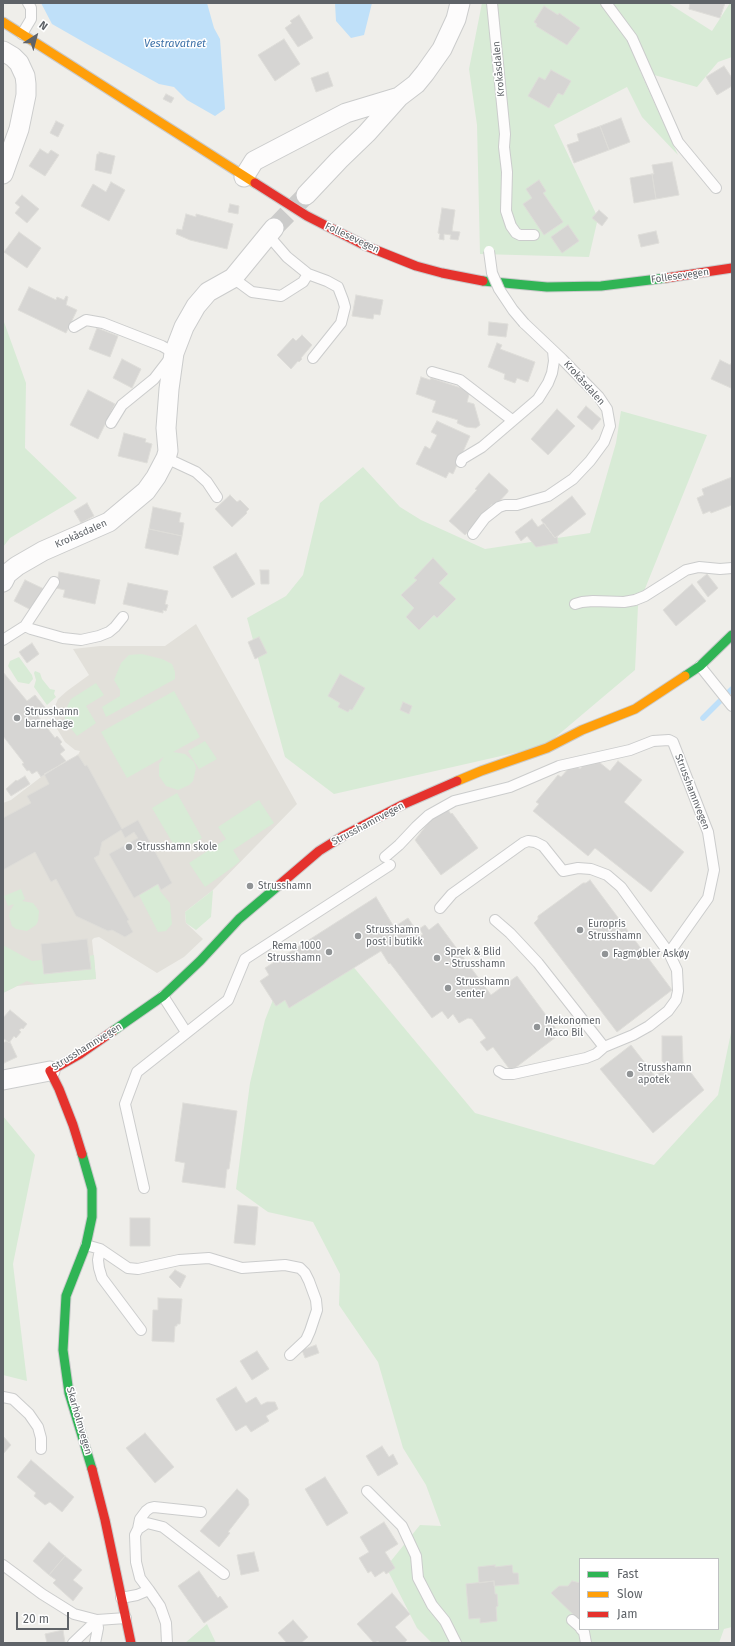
<!DOCTYPE html>
<meta charset="utf-8">
<style>
body{margin:0}
#map{position:relative;width:735px;height:1646px;overflow:hidden;background:#efeeea;font-family:"Fira Sans",sans-serif}
canvas{display:block}
.frame{position:absolute;inset:0;border:4px solid #5f6368;pointer-events:none}
.legend{position:absolute;left:579px;top:1558px;width:140px;height:72px;box-sizing:border-box;background:#fff;border:1px solid #bfc1c3;margin:0;padding:5px 7px;list-style:none;font-size:12px;color:#5f6368}
.legend li{display:flex;align-items:center;gap:8px;height:20px}
.legend b{width:20px;border:1px solid #bfc1c3}
.north{position:absolute;left:16px;top:16px;width:40px;height:40px;-webkit-text-stroke:3px #fff;paint-order:stroke;rotate:36deg;font-size:11px;font-weight:700;line-height:16px;text-align:center;color:#5f6368}
.north::after{content:'';display:block;margin:auto;width:14px;height:18px;background:#5f6368;clip-path:polygon(50% 0,100% 100%,50% 72%,0 100%)}
.scale{position:absolute;left:16px;top:1612px;width:53px;height:18px;box-sizing:border-box;border:2px solid #5f6368;border-top:0;padding-left:5px;font-size:12px;line-height:14px;white-space:nowrap;color:#5f6368;-webkit-text-stroke:3px #fff;paint-order:stroke}
</style>
<div id="map">
<canvas width="735" height="1646"></canvas>
<div class="frame"></div>
<ul class="legend">
<li><b style="height:5px;background:#30b455"></b>Fast</li>
<li><b style="height:5px;background:#ff9f0a"></b>Slow</li>
<li><b style="height:5px;background:#e5322d"></b>Jam</li>
</ul>
<div class="north">N</div>
<div class="scale">20 m</div>
</div>
<script>
const ctx = document.querySelector('canvas').getContext('2d');
ctx.lineJoin = 'round';
function paint(path, color) { ctx.fillStyle = color; ctx.fill(path, 'evenodd'); }
const poly = rows => new Path2D(rows.map(r => 'M' + r).join(''));
function stroke(path, color, width, dash) { ctx.strokeStyle = color; ctx.lineWidth = width; ctx.lineCap = dash ? 'butt' : 'round'; ctx.setLineDash(dash || []); ctx.stroke(path); }
function drawText(font, color, halo, rows, align = 'center') {
  ctx.font = font + ' "Fira Sans",sans-serif'; ctx.lineWidth = 3; ctx.setLineDash([]); ctx.textBaseline = 'middle'; ctx.strokeStyle = halo; ctx.fillStyle = color; for (const [text, x, y, turn = 0] of rows) {
    ctx.save(); ctx.translate(x, y); ctx.rotate((+turn || 0) * Math.PI / 180); ctx.textAlign = isNaN(turn) ? turn : align; if (halo) ctx.strokeText(text, 0, 0); ctx.fillText(text, 0, 0); ctx.restore();
  }
}
paint(poly([
 [196,624,297,804,213,890,185,912,186,923,203,939,184,957,157,973,99,937,94,938,92,940,96,979,17,986,3,993,3,803,11,800,41,777,78,755,80,751,75,750,65,742,53,722,53,711,58,699,67,691,89,675,73,649,100,646,165,646]
]), '#e2e0da');
paint(poly([
 [482,3,668,3,712,31,730,3,732,3,732,57,718,62,697,87,640,71,678,155,642,117,627,87,554,125,598,218,589,257,480,254,477,125,469,69],
 [3,322,4,322,26,383,25,448,77,498,10,538,3,547],
 [621,411,707,435,638,606,635,670,545,746,334,794,285,757,247,618,286,596,303,575,320,503,363,467,400,507,421,520,485,549,590,533,616,443],
 [142,654,162,659,172,664,175,672,175,679,106,717,102,707,120,696,120,690,114,680,121,663,129,655],
 [19,657,32,675,33,679,29,684,18,682,8,666,10,661],
 [35,671,40,673,42,679,50,689,55,690,54,694,56,697,47,705,34,687,36,680,34,673],
 [96,683,104,695,86,706,96,723,77,736,65,721,65,711,71,699],
 [174,691,200,737,173,752,185,754,194,762,196,768,193,781,189,785,178,790,166,786,159,776,159,764,164,757,127,778,101,732],
 [205,741,217,759,199,769,188,751],
 [177,793,202,838,178,852,152,808],
 [259,800,274,823,233,850,240,861,233,867,205,887,189,863,226,839,218,827],
 [158,884,160,891,170,903,172,924,166,931,158,932,139,895],
 [21,889,25,899,22,901,33,903,39,911,38,921,36,925,27,931,16,929,12,926,9,916,10,911,14,904,8,906,4,896],
 [213,890,211,917,196,930,186,923,185,912],
 [3,945,32,961,42,960,44,973,91,968,89,956,94,955,96,979,35,984,27,981,3,993],
 [346,958,475,1113,654,1165,718,1095,732,1028,732,1627,724,1629,719,1643,432,1643,417,1628,386,1567,420,1525,441,1526,426,1485,403,1448,378,1362,339,1305,340,1274,313,1222,268,1212,236,1189,250,1083,265,1020,286,967],
 [580,1559,718,1559,718,1629,580,1629],
 [3,1116,35,1155,13,1264,27,1381,3,1375],
 [207,1624,216,1643,185,1643]
]), '#d8ebd6');
paint(poly([
 [41,3,207,3,214,28,220,39,225,109,215,116,187,100,174,87,159,84,87,44,52,24],
 [335,3,372,3,364,35,351,38,336,21]
]), '#bfe0f9');
stroke(poly([
 [703,718,732,689]
]), '#bfe0f9', 5.5);
const building = poly([
 [690,3,725,3,720,18,689,9,690,3],
 [544,6,558,15,559,13,580,28,567,45,536,26,537,24,534,22,544,6],
 [299,15,313,38,298,47,285,28,292,23,290,21,299,15],
 [284,39,300,64,275,81,258,55,284,39],
 [724,66,732,78,732,86,717,95,706,77,724,66],
 [551,70,571,81,563,95,558,93,549,108,528,96,539,77,545,80,551,70],
 [328,72,333,86,316,92,311,78,328,72],
 [166,94,174,98,171,103,163,99,166,94],
 [621,118,630,142,609,150,600,126,621,118],
 [56,121,64,125,58,137,50,133,56,121],
 [600,126,609,150,574,163,567,145,579,141,577,134,600,126],
 [40,149,48,154,51,150,59,155,45,176,29,166,40,149],
 [99,152,115,156,111,174,95,170,97,154,99,154,99,152],
 [672,162,679,195,656,199,652,174,654,174,652,165,672,162],
 [652,174,656,199,634,203,630,178,652,174],
 [539,180,546,191,543,193,563,222,544,235,523,204,532,198,526,189,539,180],
 [111,182,125,190,109,221,81,206,93,184,106,192,111,182],
 [22,195,39,209,27,223,15,213,20,207,15,203,22,195],
 [230,204,239,206,238,214,228,212,230,204],
 [442,208,455,210,452,231,460,232,458,240,450,239,451,235,444,234,444,240,439,239,440,234,438,233,442,208],
 [599,210,608,218,602,226,592,218,599,210],
 [186,214,196,217,196,214,233,224,227,249,190,240,176,234,177,229,182,230,186,214],
 [568,225,579,241,562,253,551,237,568,225],
 [656,231,659,243,641,247,638,235,656,231],
 [19,232,41,248,27,268,4,252,19,232],
 [29,287,56,300,57,297,64,300,66,296,68,297,66,305,77,310,66,333,18,310,29,287],
 [356,295,383,300,380,315,374,314,373,319,352,316,356,295],
 [489,322,508,324,506,337,488,335,489,322],
 [97,328,118,336,110,357,89,349,97,328],
 [302,335,312,345,301,358,302,359,299,362,298,361,291,369,277,355,293,338,296,341,302,335],
 [497,343,502,345,500,349,535,362,528,382,517,378,515,383,504,379,505,374,488,367,497,343],
 [122,359,141,369,132,388,113,378,122,359],
 [720,360,730,365,732,362,731,388,711,379,720,360],
 [421,377,430,380,431,378,470,391,467,402,474,404,480,425,476,428,466,427,457,423,458,420,432,412,436,401,416,394,421,377],
 [88,390,115,404,98,439,70,425,88,390],
 [586,406,601,419,592,430,577,417,586,406],
 [557,409,575,426,548,455,531,439,557,409],
 [437,421,470,436,453,474,449,472,446,478,416,464,425,446,430,449,437,435,431,432,437,421],
 [124,433,146,439,145,442,152,444,147,463,118,456,124,433],
 [489,473,508,490,508,492,496,505,494,506,492,504,465,535,449,521,477,490,475,489,489,473],
 [732,477,732,505,711,513,710,511,703,514,697,498,704,495,702,489,732,477],
 [230,495,237,502,240,500,249,509,246,512,247,513,232,527,215,509,230,495],
 [572,496,586,514,555,538,541,520,572,496],
 [87,503,94,516,81,523,74,511,87,503],
 [153,507,181,513,179,522,184,523,182,536,149,529,153,507],
 [532,519,538,527,544,523,555,538,557,536,558,543,536,547,527,536,521,541,515,532,532,519],
 [149,529,182,536,178,555,145,548,149,529],
 [236,553,255,584,232,598,213,567,236,553],
 [433,558,448,574,439,583,456,599,437,618,434,615,419,630,406,617,414,608,401,595,417,580,414,578,433,558],
 [260,570,269,570,269,584,261,584,260,570],
 [59,572,100,580,95,604,63,597,65,590,56,588,59,572],
 [707,574,718,588,708,597,697,582,707,574],
 [25,580,44,589,33,611,14,601,25,580],
 [128,583,168,591,165,604,168,605,166,611,163,610,163,613,123,604,128,583],
 [692,584,706,601,676,626,663,610,692,584],
 [259,637,267,653,255,659,248,642,259,637],
 [32,643,39,654,27,663,19,652,32,643],
 [3,672,27,701,35,695,47,710,38,716,55,738,57,736,62,742,60,744,65,750,60,754,66,761,41,777,37,771,32,774,29,770,27,771,22,764,24,763,3,736,3,672],
 [340,674,365,688,352,710,350,709,348,712,338,707,340,703,328,696,340,674],
 [403,702,412,706,409,714,400,710,403,702],
 [78,755,85,766,87,765,122,829,138,820,172,883,161,890,158,884,134,898,109,854,138,838,134,832,125,838,121,830,102,842,99,855,94,858,129,920,127,921,133,932,125,937,112,930,108,931,76,916,56,879,51,882,35,852,3,870,3,818,31,803,27,796,49,784,44,774,78,755],
 [618,761,642,780,624,802,684,852,651,892,595,848,588,856,533,811,539,804,536,802,558,775,561,777,569,768,576,766,580,769,584,764,599,762,610,771,618,761],
 [25,776,30,784,11,796,6,789,16,780,17,781,25,776],
 [448,810,451,814,452,813,478,848,441,875,415,840,435,814,448,810],
 [590,880,672,990,617,1032,534,923,538,919,538,916,583,883,586,883,590,880],
 [376,897,394,927,408,918,420,936,423,934,419,929,425,925,429,930,438,923,491,995,517,976,560,1034,511,1071,493,1047,487,1051,480,1042,486,1038,472,1019,468,1018,459,1023,453,1014,448,1019,442,1011,432,1018,390,963,389,964,381,951,289,1008,285,1000,276,1006,260,981,269,975,265,968,376,897],
 [87,939,91,969,44,974,41,944,87,939],
 [10,1010,27,1024,23,1029,22,1028,19,1030,21,1032,16,1038,14,1036,9,1043,3,1038,3,1018,10,1010],
 [662,1036,682,1036,683,1062,704,1090,653,1133,600,1069,631,1045,655,1076,667,1066,662,1061,662,1036],
 [7,1041,9,1043,10,1042,17,1057,4,1063,3,1065,3,1043,7,1041],
 [183,1103,237,1111,229,1169,227,1169,225,1188,182,1182,185,1163,175,1161,183,1103],
 [238,1205,258,1207,255,1245,234,1243,238,1205],
 [130,1218,150,1218,150,1246,130,1246,130,1218],
 [175,1270,186,1276,180,1288,169,1277,175,1270],
 [158,1298,182,1299,180,1324,177,1324,177,1326,175,1326,174,1342,152,1341,153,1310,158,1310,158,1298],
 [316,1345,319,1353,305,1358,302,1350,316,1345],
 [257,1351,269,1369,252,1380,240,1361,257,1351],
 [236,1387,246,1403,256,1397,261,1405,267,1402,275,1402,278,1409,266,1416,269,1421,251,1432,246,1425,236,1431,216,1399,236,1387],
 [145,1433,174,1467,155,1483,126,1448,145,1433],
 [3,1436,11,1445,3,1454,3,1436],
 [382,1446,389,1457,393,1454,398,1464,378,1476,366,1456,382,1446],
 [31,1460,74,1497,62,1512,50,1502,45,1505,34,1496,36,1493,17,1477,31,1460],
 [325,1477,348,1513,327,1526,305,1489,325,1477],
 [237,1489,248,1499,249,1505,228,1532,230,1533,219,1547,200,1531,237,1489],
 [384,1522,398,1544,385,1552,395,1568,386,1574,384,1571,375,1577,371,1571,368,1573,359,1558,369,1552,360,1537,384,1522],
 [49,1542,65,1556,49,1575,33,1561,49,1542],
 [254,1552,259,1571,241,1575,237,1555,254,1552],
 [65,1556,82,1570,73,1580,83,1588,73,1601,53,1583,56,1580,49,1575,65,1556],
 [495,1565,495,1567,512,1565,513,1573,518,1573,519,1584,494,1586,494,1581,479,1583,478,1567,495,1565],
 [199,1571,218,1598,220,1596,228,1607,204,1623,178,1586,199,1571],
 [494,1581,495,1594,497,1594,498,1606,496,1607,497,1621,480,1623,480,1618,469,1619,466,1584,494,1581],
 [572,1581,580,1583,580,1621,551,1593,559,1586,568,1586,572,1581],
 [392,1593,410,1614,395,1627,407,1640,404,1643,380,1643,378,1641,374,1643,357,1624,392,1593],
 [293,1620,308,1637,301,1643,287,1643,278,1633,293,1620],
 [63,1630,65,1643,47,1643,45,1634,63,1630]
]);
paint(building, '#d6d5d3');
stroke(building, '#deddd9', 1);
stroke(poly([
 [274,228,304,197]
]), '#cbcbca', 19, [19, 10]);
const lane = poly([
 [492,3,505,134,504,147,507,172,506,211,511,226,516,233,520,235,534,235],
 [606,3,632,38,678,142,716,188],
 [22,34,31,19,31,8,28,3],
 [268,235,287,257,308,274,327,281,338,287,343,300,345,307,341,323,313,358],
 [233,278,252,292,281,296,303,282,308,274],
 [74,327,86,320,103,323,162,346,174,353,154,379,122,405,111,423],
 [432,372,460,380,512,420],
 [166,458,196,472,207,482,217,497],
 [461,462,462,459,482,447,538,399,548,383,552,373,554,361,553,351],
 [473,534,485,518,499,507,505,505,517,505,548,496,573,479,590,461,604,442,610,426,607,409,599,397,562,359,524,323],
 [575,604,582,602,593,601,624,602,635,600,645,596,686,570,699,567,720,569,732,568],
 [25,626,31,629,63,638,81,640,99,636,109,632,115,627,123,617],
 [3,640,25,626,54,582],
 [700,666,732,706],
 [385,857,399,845,416,827,429,815,454,801,510,787,559,766,630,750,653,741,669,740,673,742,708,832,714,870,708,898,669,953],
 [440,908,452,894,523,843,528,841,535,842,543,846,563,871,578,868,591,869,607,875,621,887,669,953,677,970,678,991,676,1000,668,1011,649,1026,633,1035,604,1047],
 [495,920,510,933,538,963,604,1047,596,1054,586,1058,513,1074,504,1074,499,1071],
 [163,996,186,1032],
 [144,1188,125,1104,137,1072,228,1000,245,959,390,865],
 [86,1245,100,1249,128,1268,138,1269,179,1260,209,1258,242,1268,285,1265,300,1268,305,1273,309,1281,316,1300,317,1310,310,1331,306,1340,290,1355],
 [100,1249,98,1260,99,1268,102,1278,141,1330],
 [3,1397,13,1399,29,1414,38,1427,41,1438,41,1449],
 [367,1491,402,1526,416,1556,418,1578,432,1605,445,1621,456,1643],
 [138,1529,147,1523,163,1527,224,1574],
 [3,1565,42,1594,74,1614,97,1620,126,1618],
 [149,1590,160,1606,166,1623,167,1643],
 [121,1598,137,1595,149,1590,140,1578,136,1562,135,1535,138,1529,140,1519,146,1511,150,1508,154,1507,201,1512],
 [572,1620,580,1627],
 [581,1629,584,1632,586,1643],
 [73,1643,97,1620],
 [95,1643,98,1628,97,1620]
]);
const street = poly([
 [3,51,13,57,19,63,25,76,26,84,26,95,19,129,3,174],
 [244,177,254,161,346,113,399,97],
 [306,195,339,160,367,133,399,97,416,84,425,73,442,49,456,19,460,3],
 [3,582,7,574,17,566,43,551,109,522,146,491,156,477,166,458,168,451,166,428,169,389,174,353,184,327,196,306,208,292,233,278,274,228],
 [3,1080,50,1071]
]);
const fast = poly([
 [483,281,547,287,601,286,666,278],
 [685,676,700,666,732,635],
 [113,1031,163,996,200,961,239,919,278,886],
 [82,1154,92,1189,92,1217,86,1245,66,1296,63,1350,69,1393,92,1469]
]);
const slow = poly([
 [3,22,255,183],
 [457,781,481,771,547,748,582,730,635,709,685,676]
]);
const jam = poly([
 [255,183,307,216,366,246,416,266,442,273,483,281],
 [666,278,732,268],
 [278,886,319,851,343,836,402,805,457,781],
 [82,1154,73,1125,59,1089,50,1071,80,1054,113,1031],
 [92,1469,105,1520,131,1643]
]);
stroke(lane, '#cbcccc', 12);
stroke(street, '#cbcccc', 21);
stroke(fast, '#cacacb', 11);
stroke(slow, '#cacacb', 11);
stroke(jam, '#cacacb', 11);
stroke(lane, '#fdfcfc', 10);
stroke(street, '#fdfcfc', 19);
stroke(fast, '#30b455', 9);
stroke(slow, '#ff9f0a', 9);
stroke(jam, '#e5322d', 9);
const laneBridge = poly([
 [489,251,492,273,499,289,513,310,524,323]
]);
stroke(laneBridge, '#cbcccc', 12, []);
stroke(laneBridge, '#fdfcfc', 10);
for (const [x, y, r, color] of [
 [17,718,4,"#919496"],
 [129,847,4,"#919496"],
 [250,886,4,"#919496"],
 [580,930,4,"#919496"],
 [358,936,4,"#919496"],
 [329,952,4,"#919496"],
 [605,954,4,"#919496"],
 [437,958,4,"#919496"],
 [448,988,4,"#919496"],
 [537,1027,4,"#919496"],
 [630,1074,4,"#919496"]
]) { const dot = new Path2D(); dot.arc(x, y, r, 0, 2 * Math.PI); ctx.fillStyle = color; ctx.fill(dot); stroke(dot, '#fff', 1.5); }
drawText('10px', '#5f6368', '#fff', [
 ["Krokåsdalen",499,69,-95],
 ["Follesevegen",352,238,25],
 ["Follesevegen",680,276,-8],
 ["Krokåsdalen",584,383,48],
 ["Krokåsdalen",81,534,-24],
 ["Strusshamnvegen",692,792,69],
 ["Strusshamnvegen",368,824,-28],
 ["Strusshamnvegen",87,1047,-32],
 ["Skarholmvegen",79,1421,74]
]);
drawText('10px', '#5f6368', '#fff', [
 ["Strusshamn",25,712],
 ["barnehage",25,724],
 ["Strusshamn skole",137,847],
 ["Strusshamn",258,886],
 ["Europris",588,924],
 ["Strusshamn",588,936],
 ["Strusshamn",366,930],
 ["post i butikk",366,942],
 ["Rema 1000",321,946,"right"],
 ["Strusshamn",321,958,"right"],
 ["Sprek & Blid",445,952],
 ["- Strusshamn",445,964],
 ["Fagmøbler Askøy",613,954],
 ["Strusshamn",456,982],
 ["senter",456,994],
 ["Mekonomen",545,1021],
 ["Maco Bil",545,1033],
 ["Strusshamn",638,1068],
 ["apotek",638,1080]
], 'left');
drawText('italic 11px', '#4174aa', '#fff', [
 ["Vestravatnet",175,44]
]);
</script>
